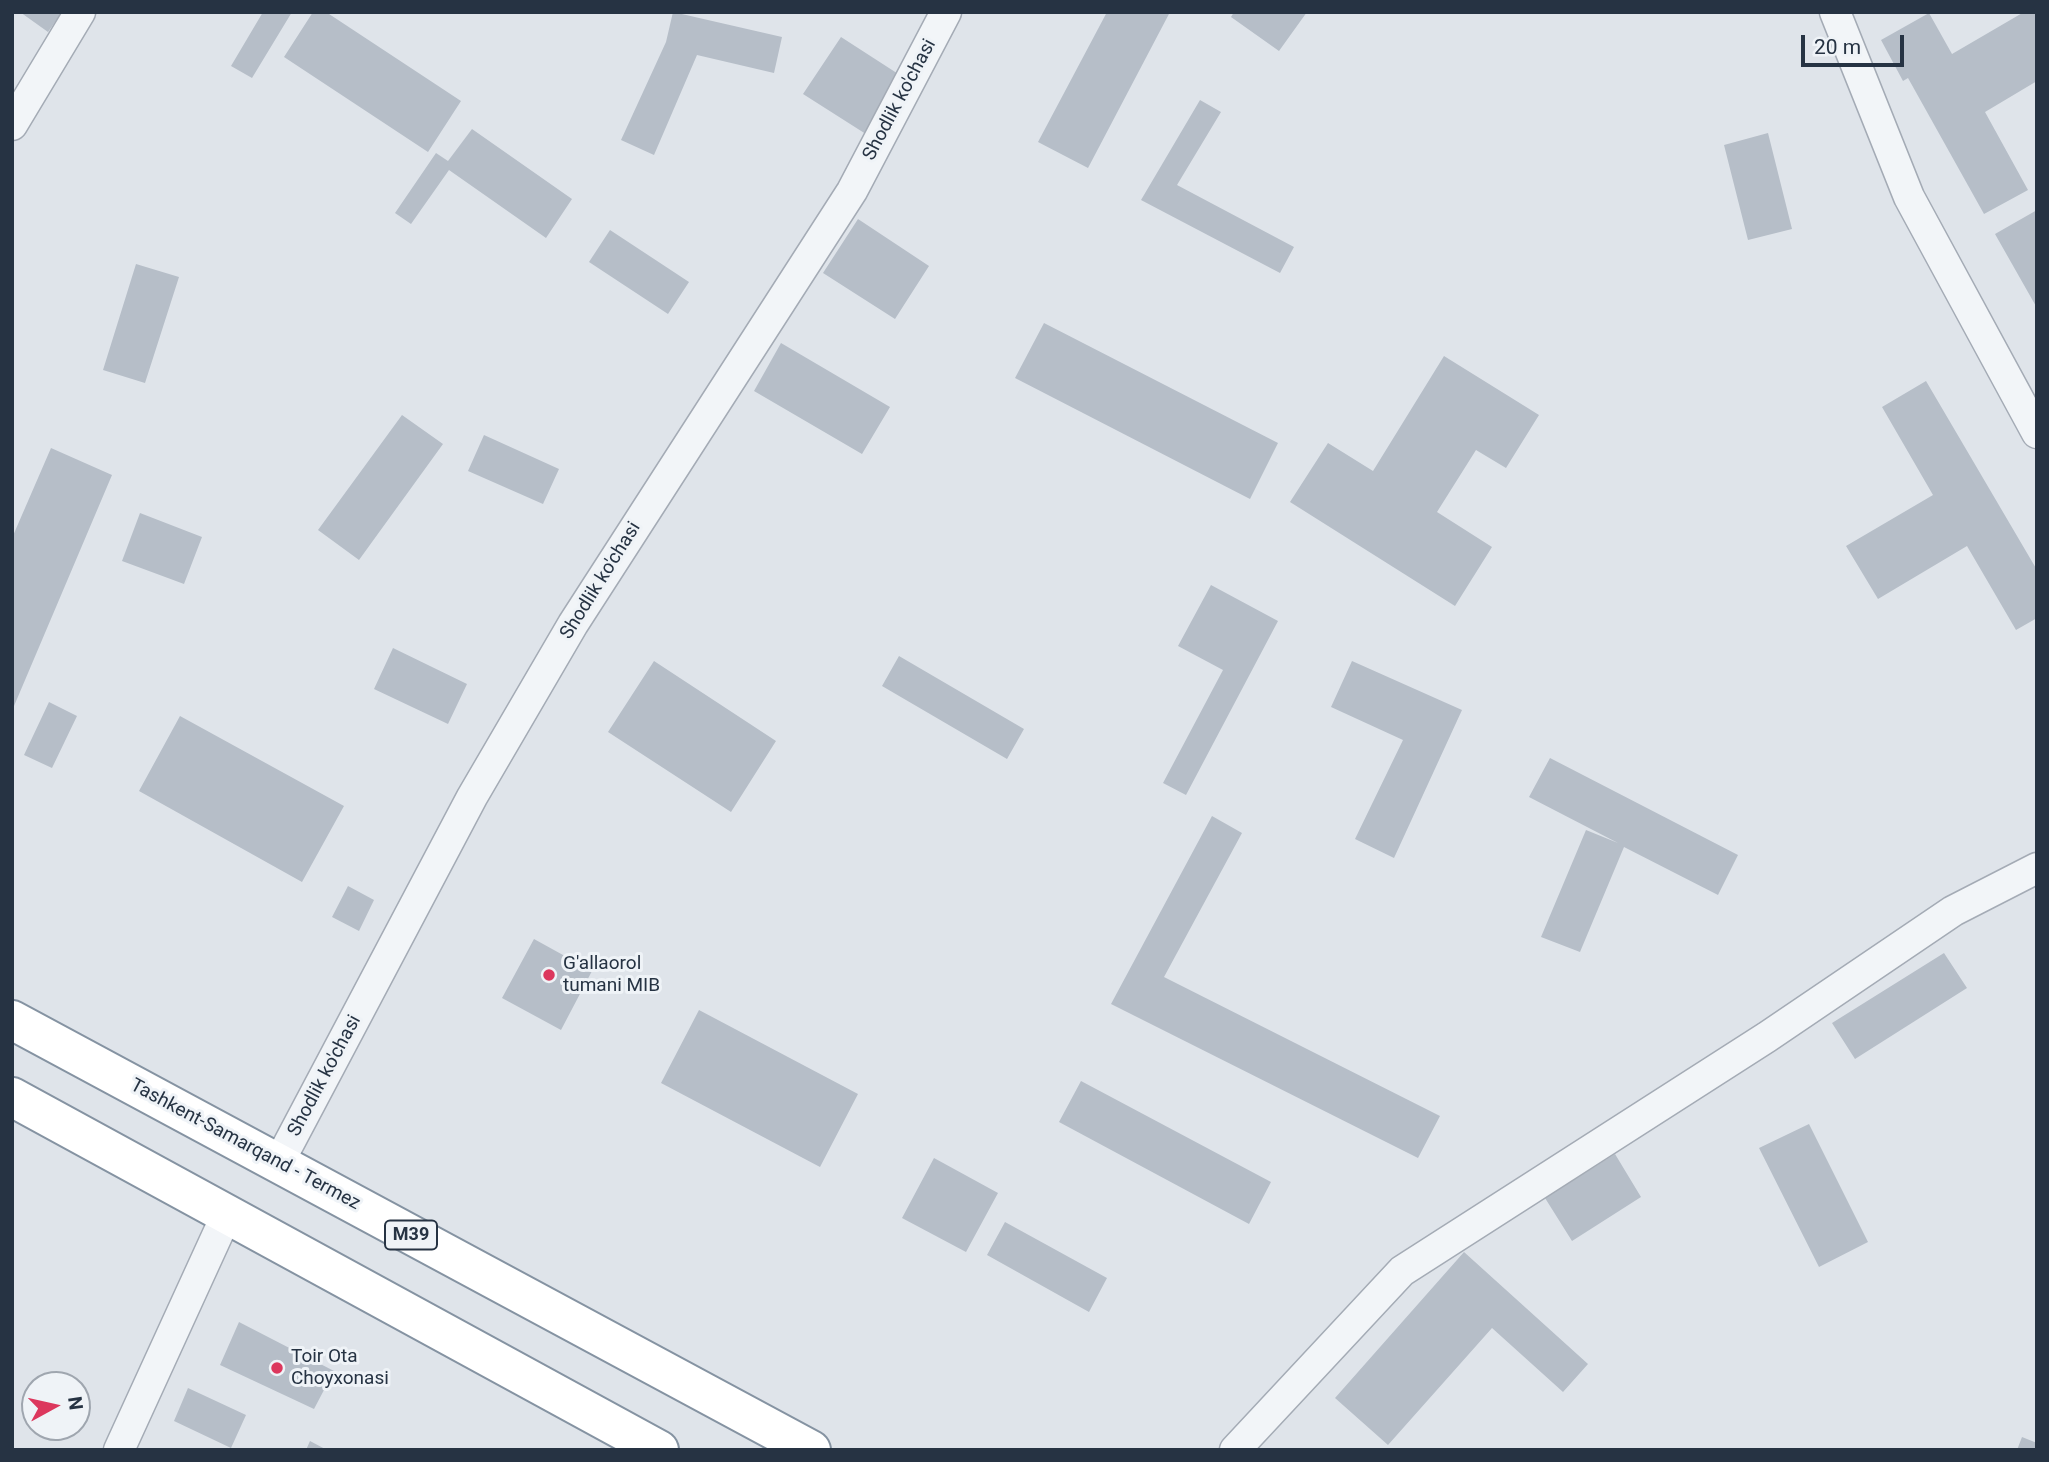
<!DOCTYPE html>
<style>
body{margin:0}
#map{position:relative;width:2049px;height:1462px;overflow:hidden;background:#dfe4ea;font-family:Roboto,sans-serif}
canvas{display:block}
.frame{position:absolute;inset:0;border:14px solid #263343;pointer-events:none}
.north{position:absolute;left:21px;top:1371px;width:70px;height:70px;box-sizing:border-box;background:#eff3f7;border:2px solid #9fa6af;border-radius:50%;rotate:82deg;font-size:19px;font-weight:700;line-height:28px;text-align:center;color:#263343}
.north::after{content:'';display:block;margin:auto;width:24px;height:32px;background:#dc375d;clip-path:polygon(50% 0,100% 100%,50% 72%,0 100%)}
.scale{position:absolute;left:1801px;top:35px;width:103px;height:32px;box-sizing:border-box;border:4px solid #263343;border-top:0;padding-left:9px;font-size:21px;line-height:24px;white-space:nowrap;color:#263343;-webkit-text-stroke:5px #eff3f7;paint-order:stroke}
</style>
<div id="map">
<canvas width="2049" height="1462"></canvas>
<div class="frame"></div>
<div class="north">N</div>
<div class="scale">20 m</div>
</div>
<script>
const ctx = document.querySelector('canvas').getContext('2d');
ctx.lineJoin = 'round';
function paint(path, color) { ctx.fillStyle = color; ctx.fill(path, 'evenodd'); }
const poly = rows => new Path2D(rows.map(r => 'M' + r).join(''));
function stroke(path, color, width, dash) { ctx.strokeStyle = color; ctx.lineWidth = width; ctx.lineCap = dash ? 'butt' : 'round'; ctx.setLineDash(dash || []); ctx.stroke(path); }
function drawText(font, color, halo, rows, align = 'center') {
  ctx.font = font + ' Roboto,sans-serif'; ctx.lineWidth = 6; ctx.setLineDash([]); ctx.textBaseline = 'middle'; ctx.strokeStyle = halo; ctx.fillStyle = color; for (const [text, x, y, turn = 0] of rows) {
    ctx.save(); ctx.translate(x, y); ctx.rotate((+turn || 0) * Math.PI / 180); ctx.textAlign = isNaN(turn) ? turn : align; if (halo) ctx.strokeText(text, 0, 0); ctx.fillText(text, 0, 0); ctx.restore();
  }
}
paint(poly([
 [20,12,62,12,48,32],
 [263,12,292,12,252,78,231,66],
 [313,12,326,12,461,101,428,152,284,57],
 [673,12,782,37,774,73,697,55,654,155,621,140,666,42],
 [1107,12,1170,12,1088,168,1038,142],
 [1234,12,1307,12,1279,51,1231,17],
 [2024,12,2037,12,2037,81,1985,112,2028,190,1984,214,1908,78,1903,81,1881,40,1929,13,1952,54],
 [841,37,906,79,869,136,803,94],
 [1200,100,1221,112,1177,185,1294,247,1280,273,1141,200],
 [472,129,572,199,546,238,449,170,411,224,395,213,436,153,448,161],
 [1768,133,1792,229,1748,240,1724,145],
 [2037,210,2037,308,1995,234],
 [858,219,929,266,895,319,823,273],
 [610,230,689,282,668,314,589,262],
 [136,264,179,277,145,383,103,370],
 [1044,323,1278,443,1250,499,1015,378],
 [781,343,890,407,862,454,754,391],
 [1444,356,1539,415,1506,468,1476,450,1437,512,1492,547,1455,606,1290,502,1328,443,1373,471],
 [1926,381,2037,570,2037,618,2016,630,1967,546,1878,599,1846,546,1933,495,1882,407],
 [402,415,443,444,359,560,318,530],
 [484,435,559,469,543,504,468,471],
 [51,448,112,475,14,706,12,538],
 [140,513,202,537,184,584,122,561],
 [1211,585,1278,621,1186,795,1163,783,1223,670,1178,646],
 [393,648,467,684,448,724,374,689],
 [899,656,1024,729,1007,759,882,686],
 [654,661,776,741,731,812,608,732],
 [1352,661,1462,710,1394,858,1355,839,1403,740,1331,707],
 [49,702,77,716,52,768,24,755],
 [180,716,344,806,302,882,139,791],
 [1550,758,1738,855,1718,895,1624,847,1580,952,1541,937,1586,830,1618,843,1529,797],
 [1212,816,1242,833,1164,977,1440,1116,1418,1158,1111,1004],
 [348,886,374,900,359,931,332,917],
 [534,939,592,971,561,1030,502,998],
 [1944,953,1967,988,1855,1059,1832,1023],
 [699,1010,858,1094,820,1167,661,1083],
 [1081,1081,1271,1182,1249,1224,1059,1122],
 [1809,1124,1868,1242,1819,1267,1759,1148],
 [1615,1154,1641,1197,1572,1241,1545,1198],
 [934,1158,998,1193,966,1252,902,1218],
 [1005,1222,1107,1278,1089,1312,987,1255],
 [1464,1252,1588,1364,1563,1392,1492,1328,1388,1445,1335,1398],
 [239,1322,334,1371,314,1409,220,1365],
 [188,1388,246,1415,231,1448,174,1421],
 [2022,1437,2037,1443,2037,1450,2017,1450],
 [310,1441,327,1450,306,1450]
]), '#b6bec8');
const minor = poly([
 [1835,12,1909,197,2037,433],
 [12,125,80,12],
 [278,1164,472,797,573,624,852,191,946,12],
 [119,1450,227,1214],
 [1235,1450,1402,1271,1767,1037,1953,911,2037,868]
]);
const trunk = poly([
 [12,1020,811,1450],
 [12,1097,659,1450]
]);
stroke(minor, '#a4abb5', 33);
stroke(trunk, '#8593a2', 42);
stroke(minor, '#f2f5f8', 30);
stroke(trunk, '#fff', 38);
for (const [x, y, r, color] of [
 [549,975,7,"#dc375d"],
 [277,1368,7,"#dc375d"]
]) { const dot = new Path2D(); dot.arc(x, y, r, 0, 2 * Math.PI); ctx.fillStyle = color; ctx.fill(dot); stroke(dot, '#eff3f7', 2.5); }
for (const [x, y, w] of [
 [411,1235,52]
]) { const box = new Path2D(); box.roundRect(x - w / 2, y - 14.5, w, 29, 5); ctx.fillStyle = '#eff3f7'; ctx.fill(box); stroke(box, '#263343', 2); }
drawText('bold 18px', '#263343', null, [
 ["M39",411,1235]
]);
drawText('19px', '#263343', '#eff3f7', [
 ["Shodlik ko'chasi",900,100,-62],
 ["Shodlik ko'chasi",601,581,-58],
 ["Shodlik ko'chasi",325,1076,-62],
 ["Tashkent-Samarqand - Termez",245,1145,28]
]);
drawText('19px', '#263343', '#eff3f7', [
 ["G'allaorol",563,964],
 ["tumani MIB",563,986],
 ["Toir Ota",291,1357],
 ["Choyxonasi",291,1379]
], 'left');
</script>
